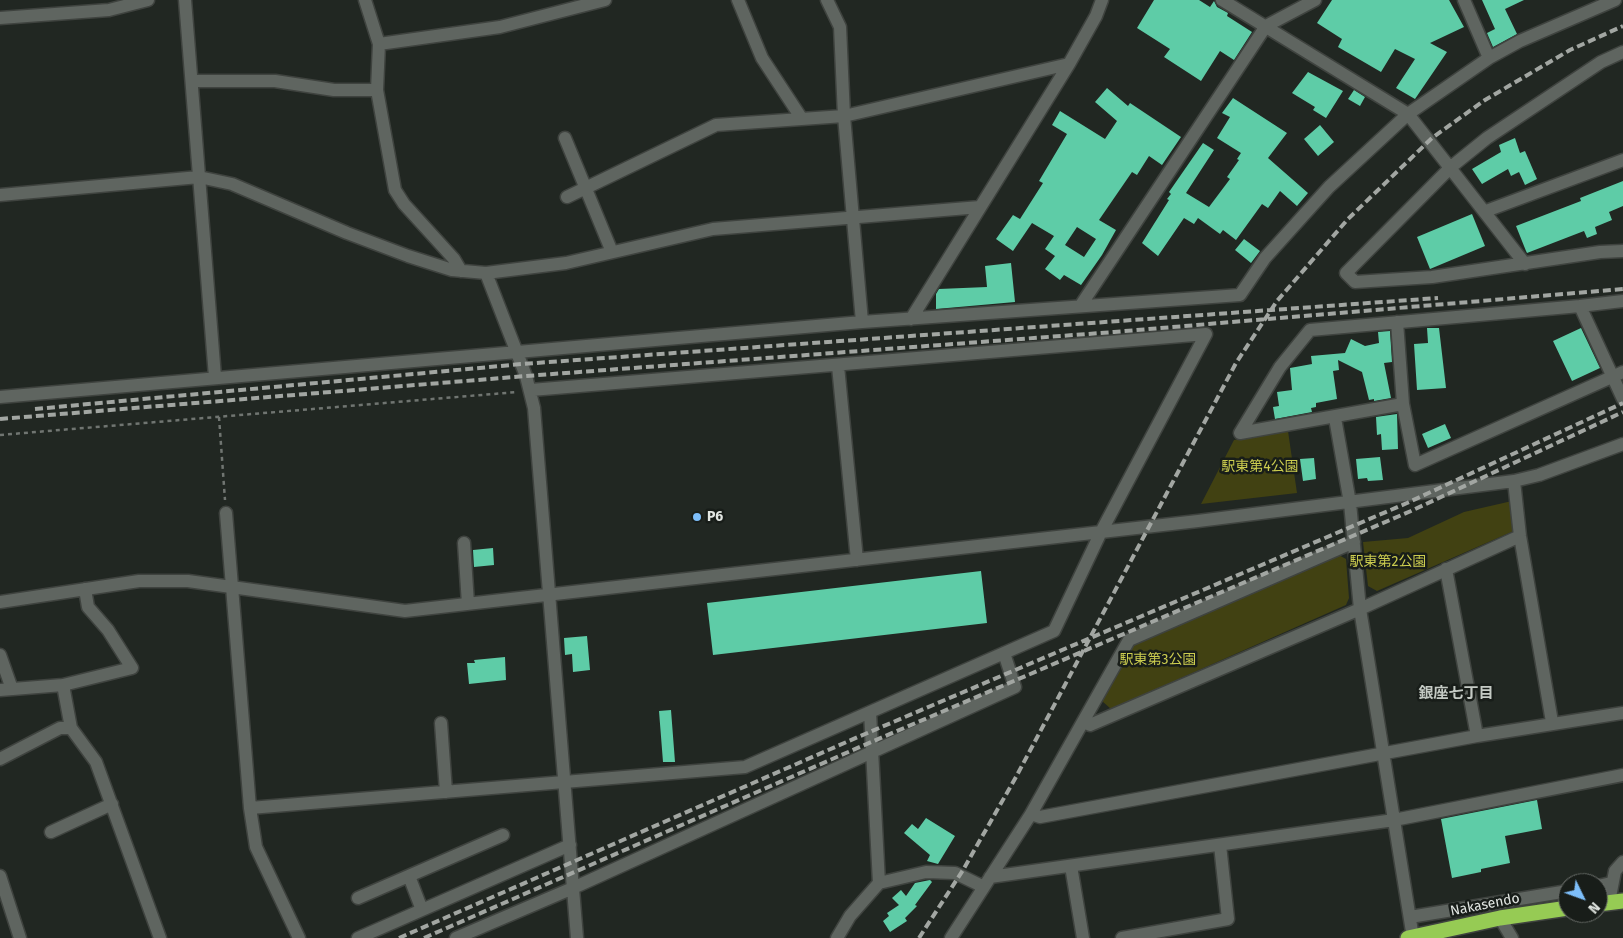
<!DOCTYPE html>
<meta charset="utf-8">
<style>
body{margin:0}
#map{position:relative;width:1623px;height:938px;overflow:hidden;background:#212722;font-family:"Fira Sans",sans-serif}
canvas{display:block}
.north{position:absolute;left:1558px;top:873px;width:50px;height:50px;box-sizing:border-box;background:#181d19;border:1px solid #696d69;border-radius:50%;rotate:132deg;font-size:14px;font-weight:700;line-height:20px;text-align:center;color:#e2e6e2}
.north::after{content:'';display:block;margin:auto;width:18px;height:22px;background:#7dbef9;clip-path:polygon(50% 0,100% 100%,50% 72%,0 100%)}
</style>
<div id="map">
<canvas width="1623" height="938"></canvas>
<div class="north">N</div>
</div>
<script>
const ctx = document.querySelector('canvas').getContext('2d');
ctx.lineJoin = 'round';
function paint(path, color) { ctx.fillStyle = color; ctx.fill(path, 'evenodd'); }
const poly = rows => new Path2D(rows.map(r => 'M' + r).join(''));
function stroke(path, color, width, dash) { ctx.strokeStyle = color; ctx.lineWidth = width; ctx.lineCap = dash ? 'butt' : 'round'; ctx.setLineDash(dash || []); ctx.stroke(path); }
function drawText(font, color, halo, rows, align = 'center') {
  ctx.font = font + ' "Fira Sans","Noto Sans JP",sans-serif'; ctx.lineWidth = 5; ctx.setLineDash([]); ctx.textBaseline = 'middle'; ctx.strokeStyle = halo; ctx.fillStyle = color; for (const [text, x, y, turn = 0] of rows) {
    ctx.save(); ctx.translate(x, y); ctx.rotate((+turn || 0) * Math.PI / 180); ctx.textAlign = isNaN(turn) ? turn : align; if (halo) ctx.strokeText(text, 0, 0); ctx.fillText(text, 0, 0); ctx.restore();
  }
}
paint(poly([
 [1288,431,1297,493,1201,504,1234,440],
 [1512,501,1516,530,1377,591,1368,586,1363,542,1408,538,1464,512],
 [1337,554,1346,559,1349,598,1346,605,1111,709,1102,701,1134,644]
]), '#414112');
paint(poly([
 [1154,0,1199,0,1210,7,1214,1,1217,7,1228,13,1227,16,1252,32,1234,60,1220,51,1201,81,1164,57,1170,49,1137,28],
 [1332,0,1449,0,1464,27,1430,43,1447,52,1415,99,1396,88,1415,59,1395,49,1381,72,1338,47,1342,39,1317,23],
 [1482,0,1524,0,1505,9,1517,34,1493,47,1487,33,1495,29],
 [1308,72,1343,91,1326,118,1313,110,1315,107,1292,93],
 [1107,88,1128,106,1130,103,1181,137,1162,165,1149,156,1137,175,1132,172,1099,220,1116,230,1102,255,1081,285,1064,275,1060,280,1045,269,1055,256,1045,249,1054,236,1032,223,1013,251,996,239,1013,215,1020,219,1043,183,1039,181,1067,134,1052,125,1060,111,1105,139,1117,121,1095,102],
 [1077,227,1096,239,1084,257,1065,245],
 [1354,90,1365,97,1360,106,1348,99],
 [1233,98,1287,133,1268,158,1308,193,1297,206,1280,191,1268,208,1262,204,1236,240,1223,230,1220,234,1198,218,1194,224,1184,218,1158,256,1142,243,1169,200,1167,199,1171,194,1169,192,1203,143,1214,150,1186,193,1209,207,1230,179,1227,177,1239,160,1237,159,1241,153,1217,138,1230,117,1222,113],
 [1320,125,1334,142,1318,156,1304,139],
 [1515,138,1520,153,1525,151,1537,179,1525,185,1519,172,1511,176,1508,169,1482,184,1472,169,1501,152,1499,145],
 [1623,181,1623,206,1609,212,1612,220,1595,227,1597,234,1587,238,1584,231,1527,253,1526,251,1516,226,1581,201,1580,198],
 [1472,214,1485,246,1430,269,1417,237],
 [1244,239,1260,251,1251,263,1235,250],
 [1011,263,1015,302,936,309,936,294,939,289,987,287,985,266],
 [1427,328,1439,328,1446,388,1417,390,1414,344,1428,343],
 [1581,328,1600,368,1572,381,1553,341],
 [1390,331,1392,362,1384,363,1391,398,1374,401,1374,399,1369,400,1362,372,1338,360,1339,370,1333,371,1337,399,1316,403,1316,407,1311,408,1312,412,1275,419,1273,407,1279,406,1277,392,1292,390,1290,368,1312,364,1311,356,1345,353,1351,339,1365,346,1379,343,1378,332],
 [1397,414,1398,449,1382,450,1381,434,1377,435,1376,417],
 [1445,424,1451,438,1428,448,1422,434],
 [1380,457,1383,480,1368,481,1367,478,1358,479,1356,459],
 [1314,458,1316,479,1303,481,1300,459],
 [493,548,494,565,474,567,473,550],
 [981,571,987,623,713,655,707,603],
 [587,636,590,670,573,672,572,654,565,655,564,638],
 [505,657,506,680,469,684,467,663,475,663,474,660],
 [671,710,675,762,663,762,659,711],
 [1537,800,1542,829,1505,836,1510,863,1481,869,1481,872,1452,878,1441,819],
 [926,818,955,836,938,864,927,861,930,855,904,833,912,824,918,829],
 [930,880,932,882,915,905,917,906,905,918,907,921,890,932,883,921,889,916,887,913,899,905,892,898,901,890,906,896,915,883]
]), '#5ecca7');
const minor = poly([
 [185,0,215,377],
 [365,0,379,44,377,90,395,190,404,204,454,259,461,271],
 [738,0,762,58,802,119],
 [827,0,840,27,844,116,862,322],
 [1222,0,1408,114,1525,264],
 [1464,0,1489,58],
 [0,18,109,10,148,0],
 [379,44,500,27,605,0],
 [1623,52,1601,62,1487,138,1451,167,1346,273,1355,282,1432,277,1600,252,1623,251],
 [192,81,275,81,334,90,377,90],
 [565,138,612,252],
 [0,195,199,177,232,184,347,233,408,256,452,270,486,273,566,263,713,229,980,207],
 [567,197,716,125,844,116,1069,64],
 [1486,211,1623,160],
 [486,273,526,376,534,408,577,938],
 [1081,305,1266,26,1315,0],
 [1580,306,1623,301],
 [911,319,1069,64,1096,16,1102,0],
 [1397,322,1403,404,1415,465,1623,372],
 [838,366,857,560],
 [0,397,862,322,1240,295,1265,258,1329,187,1408,114,1489,58,1520,41,1615,0],
 [1403,404,1240,433,1280,367,1310,330,1580,306,1623,399],
 [1335,418,1350,503,1360,609,1413,938],
 [1514,481,1520,536,1552,722],
 [226,513,250,808,256,847,299,938],
 [464,543,468,604],
 [1446,569,1477,736],
 [0,602,139,581,188,581,405,611,1198,521,1514,481,1539,475,1623,444],
 [0,655,12,689],
 [63,685,71,728,96,762,160,938],
 [0,690,63,685,132,668,108,630,88,607,85,589],
 [870,712,879,883],
 [1084,722,1090,725,1360,609,1520,536],
 [441,723,446,792],
 [0,759,60,728,71,728],
 [250,808,745,767,1054,631,1101,532,1206,334,531,390],
 [1031,814,1129,640,1354,542],
 [51,832,112,804],
 [1071,866,1083,938],
 [0,876,20,938],
 [409,876,422,910],
 [990,877,1394,820,1623,775],
 [1598,886,1611,883],
 [358,898,503,835],
 [1609,902,1615,871,1623,862],
 [1410,917,1568,891],
 [1500,918,1512,938],
 [358,938,570,845],
 [456,938,573,888,1015,687,1004,653],
 [837,938,850,916,879,883,926,872,955,873,984,887],
 [951,938,1031,814,1040,817,1477,736,1623,713],
 [1122,938,1228,919,1220,845]
]);
const highway = poly([
 [1598,904,1623,901],
 [1408,938,1500,918,1568,908]
]);
stroke(minor, '#3f433f', 15);
stroke(highway, '#3f433f', 18);
stroke(poly([
 [219,417,225,500],
 [0,435,517,392],
 [1577,919,1592,917]
]), '#707571', 2.5, [4, 4]);
stroke(minor, '#5f6560', 12);
stroke(highway, '#96cb54', 15);
stroke(poly([
 [35,409,522,364,1438,298],
 [0,419,526,376,1114,332,1623,289],
 [399,938,858,737,1407,503,1623,403],
 [424,938,862,746,1411,511,1623,412],
 [919,938,963,870,1016,777,1236,363,1277,301,1348,219,1432,138,1485,100,1570,50,1623,26]
]), '#a2a6a2', 4, [8, 4]);
for (const [x, y, r, color] of [
 [697,517,5,"#7dbef9"]
]) { const dot = new Path2D(); dot.arc(x, y, r, 0, 2 * Math.PI); ctx.fillStyle = color; ctx.fill(dot); stroke(dot, '#181d19', 2); }
drawText('14px', '#cbcc4f', '#181d19', [
 ["駅東第4公園",1260,467],
 ["駅東第2公園",1388,562],
 ["駅東第3公園",1158,660]
]);
drawText('bold 14px', '#e2e6e2', '#181d19', [
 ["P6",707,517]
], 'left');
drawText('14px', '#e2e6e2', '#181d19', [
 ["Nakasendo",1485,905,-11]
]);
drawText('bold 15px', '#c4cac4', '#181d19', [
 ["銀座七丁目",1456,694]
]);
</script>
